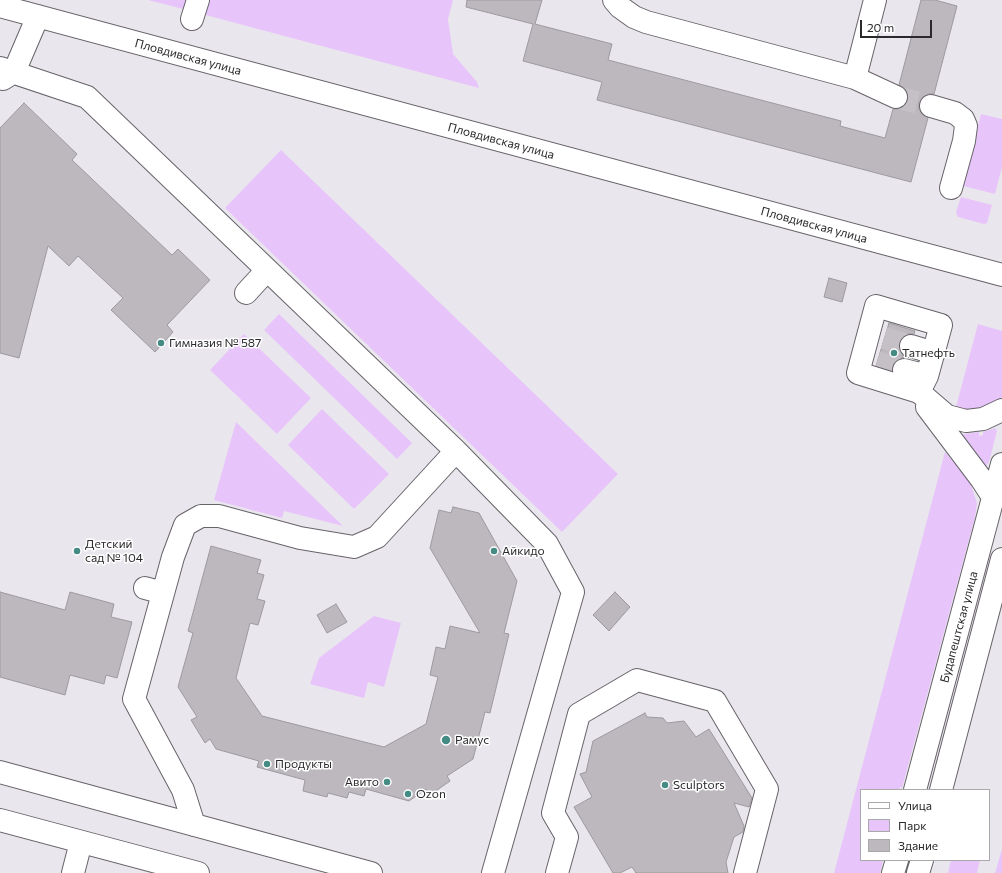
<!DOCTYPE html>
<meta charset="utf-8">
<style>
body{margin:0}
#map{position:relative;width:1002px;height:873px;overflow:hidden;background:#eae6ed;font-family:Commissioner,sans-serif}
canvas{display:block}
.legend{position:absolute;left:860px;top:789px;width:130px;height:72px;box-sizing:border-box;background:#fff;border:1px solid #aaa9aa;margin:0;padding:5px 7px;list-style:none;font-size:12px;color:#2a292b}
.legend li{display:flex;align-items:center;gap:8px;height:20px}
.legend b{width:20px;border:1px solid #aaa9aa}
.scale{position:absolute;left:860px;top:20px;width:72px;height:18px;box-sizing:border-box;border:2px solid #2a292b;border-top:0;padding-left:5px;font-size:12px;line-height:14px;white-space:nowrap;color:#2a292b;-webkit-text-stroke:3px #fff;paint-order:stroke}
</style>
<div id="map">
<canvas width="1002" height="873"></canvas>
<ul class="legend">
<li><b style="height:5px;background:#fff"></b>Улица</li>
<li><b style="height:11px;background:#e7c5fa"></b>Парк</li>
<li><b style="height:11px;background:#bcb8be"></b>Здание</li>
</ul>
<div class="scale">20 m</div>
</div>
<script>
const ctx = document.querySelector('canvas').getContext('2d');
ctx.lineJoin = 'round';
function paint(path, color) { ctx.fillStyle = color; ctx.fill(path, 'evenodd'); }
const poly = rows => new Path2D(rows.map(r => 'M' + r).join(''));
function stroke(path, color, width, dash) { ctx.strokeStyle = color; ctx.lineWidth = width; ctx.lineCap = dash ? 'butt' : 'round'; ctx.setLineDash(dash || []); ctx.stroke(path); }
function drawText(font, color, halo, rows, align = 'center') {
  ctx.font = font + ' Commissioner,sans-serif'; ctx.lineWidth = 3; ctx.setLineDash([]); ctx.textBaseline = 'middle'; ctx.strokeStyle = halo; ctx.fillStyle = color; for (const [text, x, y, turn = 0] of rows) {
    ctx.save(); ctx.translate(x, y); ctx.rotate((+turn || 0) * Math.PI / 180); ctx.textAlign = isNaN(turn) ? turn : align; if (halo) ctx.strokeText(text, 0, 0); ctx.fillText(text, 0, 0); ctx.restore();
  }
}
paint(poly([
 [148,0,190,0,187,10],
 [206,0,453,0,448,19,453,54,477,82,479,88,202,14],
 [981,114,1002,119,1002,167,995,194,963,186],
 [281,150,618,474,562,532,225,208],
 [961,197,992,205,987,223,984,224,958,217,956,212],
 [279,314,412,443,397,459,264,330],
 [978,324,1002,331,1002,397,999,401,982,411,961,411,956,407],
 [244,334,311,398,277,434,210,370],
 [322,409,389,474,354,509,288,445],
 [236,422,343,526,284,511,282,518,214,500],
 [995,428,997,431,989,462,986,466,984,465,960,437,964,434,979,432,979,436,983,435,983,432],
 [945,452,970,482,977,503,975,517,902,788,900,787,899,790,861,790,861,860,883,860,880,873,834,873],
 [374,616,401,623,384,687,368,682,364,698,310,684,319,658],
 [1002,849,1002,873,995,873],
 [951,860,980,860,977,873,948,873]
]), '#e7c5fa');
const building = poly([
 [467,0,542,0,535,24,612,44,608,60,841,121,840,126,885,138,893,109,898,109,903,107,907,102,908,96,906,90,899,85,921,0,935,0,957,6,934,94,928,94,923,97,919,103,919,109,922,114,928,118,911,182,597,100,602,82,523,61,533,24,466,7,467,0],
 [24,103,77,154,72,160,172,255,178,249,210,280,167,325,173,332,155,352,111,310,123,298,78,256,69,266,48,246,19,358,0,353,0,128,24,103],
 [829,278,847,283,842,302,824,297,829,278],
 [889,323,915,331,914,334,908,334,903,337,899,342,899,349,902,355,907,358,901,358,895,361,892,366,892,370,876,366,889,323],
 [453,507,479,513,517,581,504,633,509,634,490,713,485,712,473,759,447,776,450,781,430,795,426,789,409,801,366,789,364,796,349,792,347,798,328,793,327,797,303,791,305,780,257,767,259,761,216,749,210,739,205,743,191,720,197,717,178,687,193,633,188,631,211,546,261,560,257,573,264,575,257,599,265,601,258,625,250,623,236,678,262,716,384,747,426,724,438,677,430,675,436,647,445,649,450,626,480,633,430,548,439,510,451,513,453,507],
 [0,592,65,610,70,592,114,604,111,617,132,622,117,678,106,675,104,684,70,675,65,695,0,677,0,592],
 [615,592,630,607,609,631,593,615,615,592],
 [336,604,347,622,327,633,317,615,336,604],
 [645,713,647,717,663,718,667,723,684,721,696,737,709,729,752,798,749,807,734,803,744,826,743,832,734,837,726,862,728,873,636,873,632,867,620,873,613,873,574,807,592,797,580,774,586,772,593,741,645,713]
]);
paint(building, '#bcb8be');
stroke(building, '#9c999f', 1);
stroke(poly([
 [896,97,931,106],
 [884,338,911,346],
 [877,362,904,370]
]), '#c4c0c6', 22, [22, 11]);
const minor = poly([
 [614,0,620,7,634,17,646,22,855,78,875,0],
 [0,6,1002,275],
 [192,19,198,0],
 [0,68,87,97,456,451,547,544,573,592,493,873],
 [855,78,896,97],
 [3,79,14,72,38,16],
 [931,106,955,113,963,119,966,126,964,141,951,188],
 [246,293,267,270],
 [911,346,934,353],
 [904,370,927,376],
 [919,392,927,376,941,325,876,306,858,373,919,392,947,416,966,421,983,419,1002,410],
 [927,407,982,480,993,497],
 [145,588,163,593],
 [0,772,371,873],
 [915,790,1002,464],
 [941,790,1002,559],
 [0,820,198,873],
 [194,825,183,790,134,699,173,557,185,525,201,516,219,516,300,538,354,547,377,537,456,451],
 [73,873,81,842],
 [557,873,567,837,553,813,579,714,637,680,715,701,767,789,745,873],
 [893,873,897,860],
 [918,873,922,860]
]);
stroke(minor, '#676369', 24);
stroke(minor, '#fff', 22);
for (const [x, y, r, color] of [
 [161,343,4,"#448b84"],
 [894,353,4,"#448b84"],
 [77,551,4,"#448b84"],
 [494,551,4,"#448b84"],
 [446,740,5,"#448b84"],
 [267,764,4,"#448b84"],
 [387,782,4,"#448b84"],
 [665,785,4,"#448b84"],
 [408,794,4,"#448b84"]
]) { const dot = new Path2D(); dot.arc(x, y, r, 0, 2 * Math.PI); ctx.fillStyle = color; ctx.fill(dot); stroke(dot, '#fff', 1.5); }
drawText('12px', '#2a292b', '#fff', [
 ["Пловдивская улица",188,57,15],
 ["Пловдивская улица",501,141,15],
 ["Пловдивская улица",814,225,15],
 ["Будапештская улица",959,627,-75]
]);
drawText('12px', '#2a292b', '#fff', [
 ["Гимназия № 587",169,343],
 ["Татнефть",902,353],
 ["Детский",85,544],
 ["сад № 104",85,558],
 ["Айкидо",502,551],
 ["Рамус",455,740],
 ["Продукты",275,764],
 ["Авито",379,782,"right"],
 ["Sculptors",673,785],
 ["Ozon",416,794]
], 'left');
</script>
